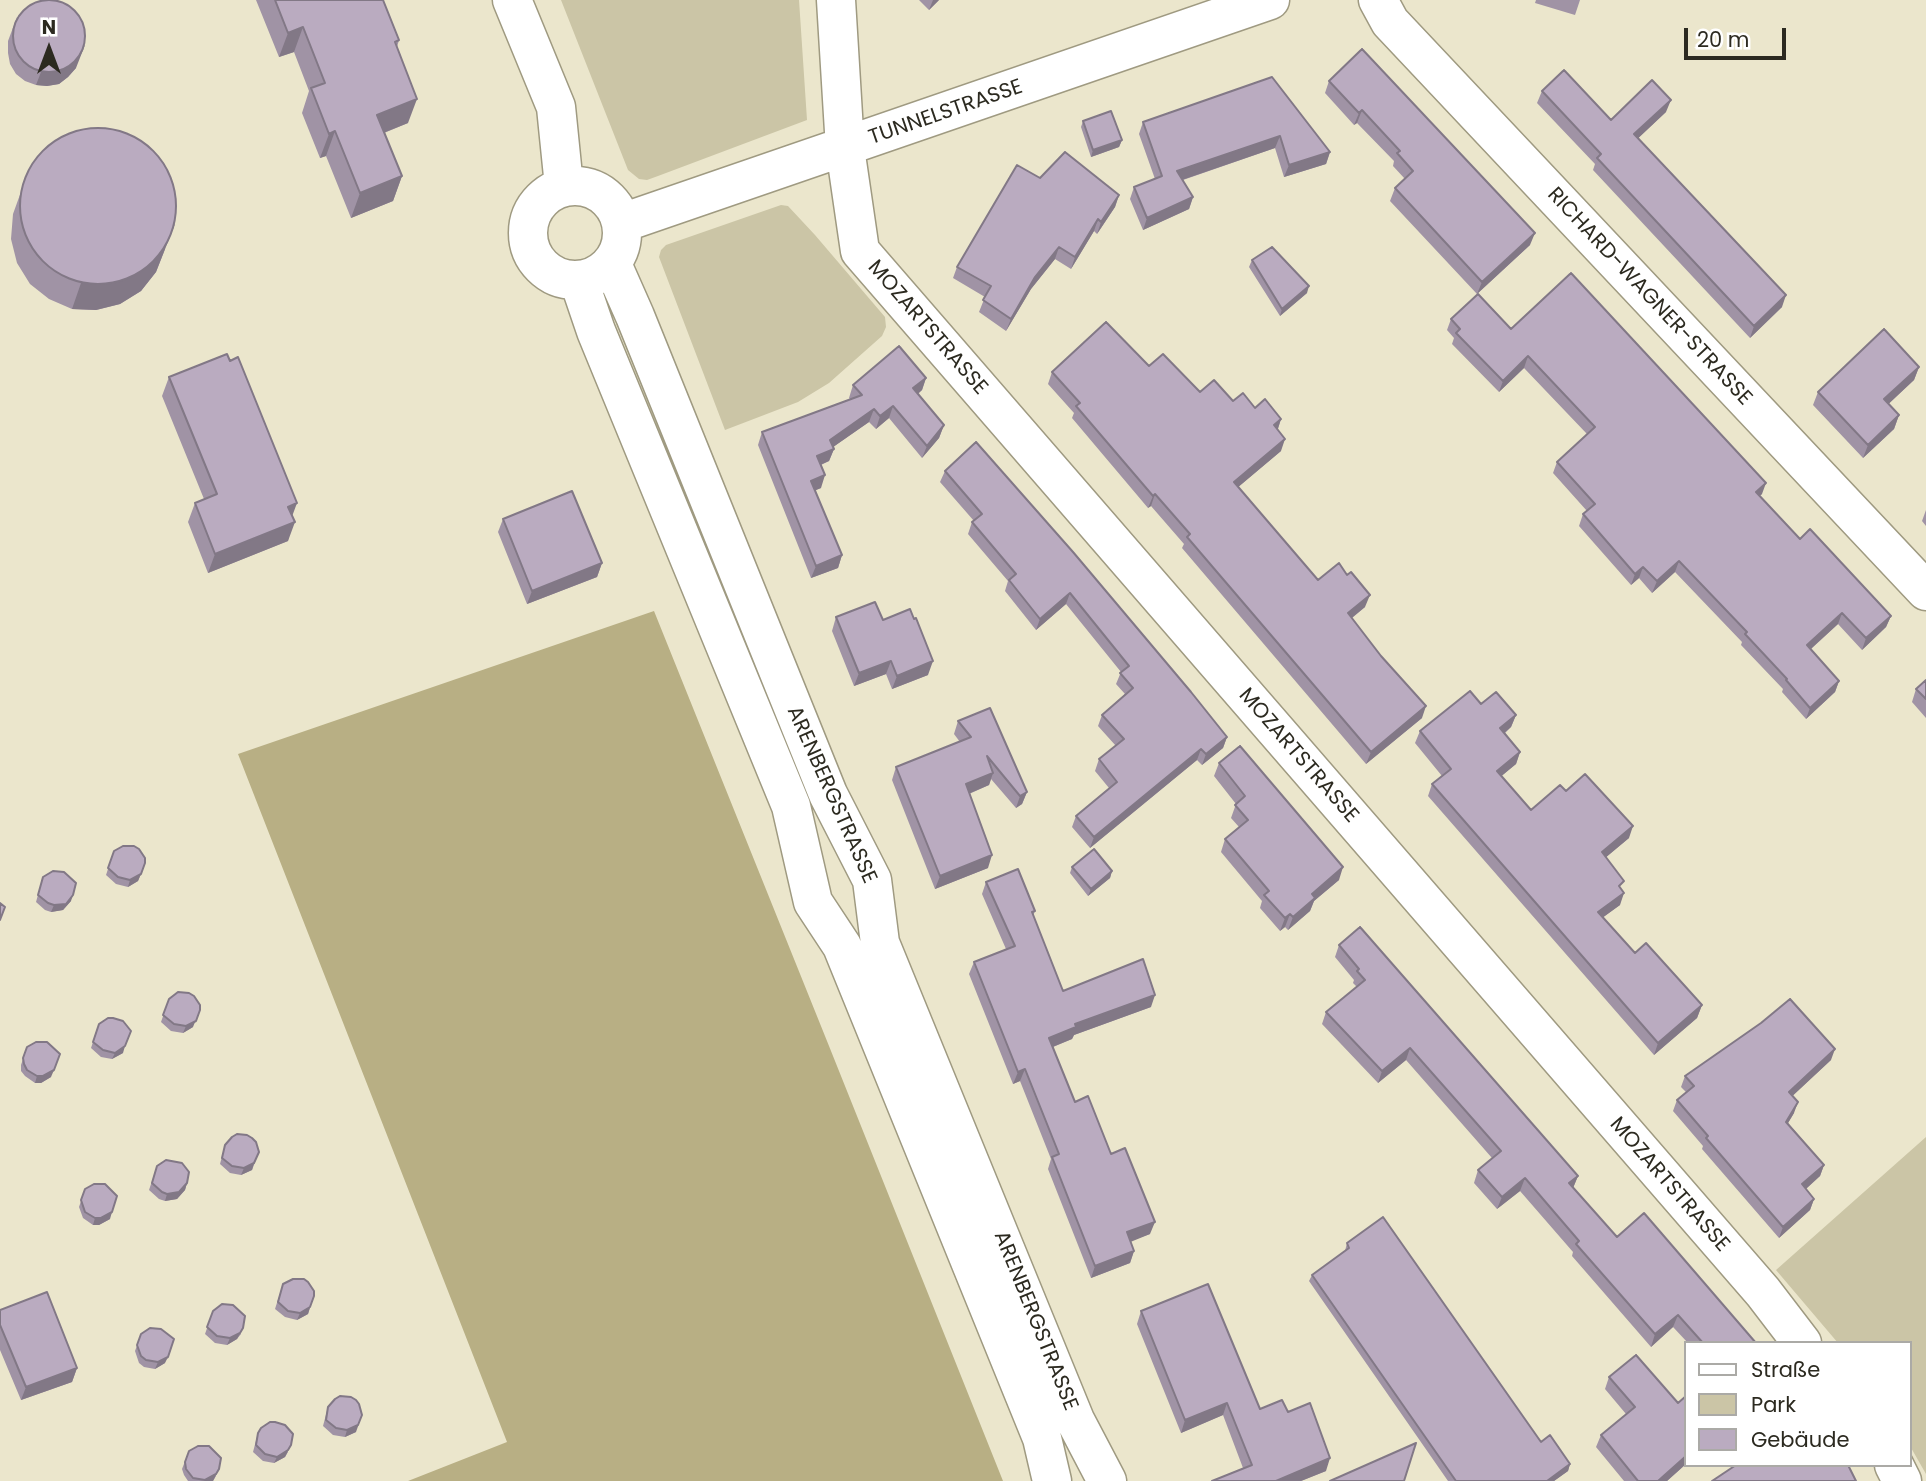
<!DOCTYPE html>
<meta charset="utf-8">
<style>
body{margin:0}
#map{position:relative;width:1926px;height:1481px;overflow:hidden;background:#ebe6cc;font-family:Poppins,sans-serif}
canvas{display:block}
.legend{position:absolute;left:1684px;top:1341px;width:228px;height:126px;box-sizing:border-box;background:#fff;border:2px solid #abaaa6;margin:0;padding:9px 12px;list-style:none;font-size:21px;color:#2c2a20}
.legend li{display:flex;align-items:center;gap:14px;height:35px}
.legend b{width:35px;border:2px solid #abaaa6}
.north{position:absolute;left:14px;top:14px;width:70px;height:70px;-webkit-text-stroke:5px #fff;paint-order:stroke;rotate:0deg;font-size:19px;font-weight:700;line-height:28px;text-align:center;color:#2c2a20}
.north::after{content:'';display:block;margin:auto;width:24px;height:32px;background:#2c2a20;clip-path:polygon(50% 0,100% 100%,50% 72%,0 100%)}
.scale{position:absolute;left:1684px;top:28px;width:102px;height:32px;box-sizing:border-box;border:4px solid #2c2a20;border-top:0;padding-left:9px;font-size:21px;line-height:24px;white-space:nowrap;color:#2c2a20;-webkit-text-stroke:5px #fff;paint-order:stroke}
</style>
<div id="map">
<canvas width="1926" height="1481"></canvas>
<ul class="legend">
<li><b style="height:9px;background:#fff"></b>Straße</li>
<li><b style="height:19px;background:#cbc5a6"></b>Park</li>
<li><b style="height:19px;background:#baabc0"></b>Gebäude</li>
</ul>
<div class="north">N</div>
<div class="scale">20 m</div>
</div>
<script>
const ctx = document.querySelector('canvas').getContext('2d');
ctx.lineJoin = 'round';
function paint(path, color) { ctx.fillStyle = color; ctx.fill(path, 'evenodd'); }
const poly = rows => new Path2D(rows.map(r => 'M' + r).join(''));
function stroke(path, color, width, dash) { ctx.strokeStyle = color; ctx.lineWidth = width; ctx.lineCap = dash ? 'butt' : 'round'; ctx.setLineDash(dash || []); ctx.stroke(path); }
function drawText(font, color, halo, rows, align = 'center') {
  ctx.font = font + ' Poppins,sans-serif'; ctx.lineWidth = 7; ctx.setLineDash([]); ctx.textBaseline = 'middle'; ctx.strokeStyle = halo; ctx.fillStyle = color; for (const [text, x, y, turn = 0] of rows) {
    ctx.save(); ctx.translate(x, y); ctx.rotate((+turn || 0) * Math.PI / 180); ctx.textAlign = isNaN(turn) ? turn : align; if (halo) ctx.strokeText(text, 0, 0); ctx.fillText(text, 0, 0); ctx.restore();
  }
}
paint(poly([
 [561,0,799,0,807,120,658,176,647,180,639,179,628,170],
 [781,205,788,206,815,235,885,317,886,327,882,336,829,383,798,402,725,430,659,257,661,250,666,245],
 [1926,1137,1926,1474,1910,1446,1910,1343,1838,1343,1776,1270]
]), '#cbc5a6');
paint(poly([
 [654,611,829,1046,1003,1481,408,1481,507,1442,238,754]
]), '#b8af84');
const minor = poly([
 [512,0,556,107,564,186],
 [836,0,845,148,860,251,1763,1292,1802,1343],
 [1378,0,1390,22,1926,591],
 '528 233a47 47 0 1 1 94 0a47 47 0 1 1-94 0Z',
 [622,223,1270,0],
 [612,264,635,316,828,794,872,880,880,943,1075,1420,1107,1481],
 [579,281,596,331,791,806,813,902,842,946,1042,1438,1052,1481],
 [1894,1465,1902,1481]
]);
stroke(minor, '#9f9a81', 41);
stroke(minor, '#fff', 38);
paint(poly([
 [256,0,383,0,399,40,397,47,408,123,384,133,402,176,393,201,351,218,326,156,320,158,302,113,309,91,294,52,279,57],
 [919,0,939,0,929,10],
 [1536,0,1580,0,1575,15,1535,3],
 [17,17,76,68,68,77,59,84,47,86,36,85,25,81,16,74,10,64,8,53,8,41],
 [1272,77,1330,152,1326,164,1284,177,1275,148,1183,180,1193,197,1189,209,1143,230,1130,199,1134,187,1155,179,1139,134,1143,122],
 [1329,81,1530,245,1477,294,1390,201,1395,188,1405,179,1393,166,1394,161,1357,123,1354,125,1325,93],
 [1542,91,1611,120,1666,112,1638,138,1782,307,1750,338,1593,170,1595,164,1537,103],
 [1083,121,1122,140,1119,147,1091,157,1081,127],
 [22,189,165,249,156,272,141,291,120,304,96,310,72,309,49,299,30,284,17,263,11,239,13,214],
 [1119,195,1115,207,1097,234,1094,231,1071,269,1055,259,1031,289,1006,331,979,312,985,297,953,278,957,267],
 [1252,260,1307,293,1280,316,1249,267],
 [1451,319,1511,329,1762,494,1759,496,1800,539,1891,616,1886,627,1862,650,1838,624,1811,649,1839,681,1835,692,1806,719,1782,692,1783,689,1741,645,1742,642,1675,572,1652,593,1639,578,1631,585,1579,526,1583,514,1587,511,1553,473,1557,462,1587,434,1524,368,1499,392,1452,344,1454,338,1447,330],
 [1149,366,1200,392,1255,408,1281,419,1278,429,1281,451,1238,487,1318,580,1365,607,1352,618,1422,718,1366,764,1182,548,1184,544,1151,506,1148,508,1072,418,1074,413,1048,384,1052,372],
 [1919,367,1914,380,1888,404,1899,415,1894,429,1863,458,1813,405,1818,392],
 [169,377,292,516,288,541,208,573,188,522,195,503,204,499,162,396],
 [926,378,922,390,918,394,944,425,939,438,922,458,889,418,876,429,869,422,833,447,834,449,829,461,821,465,821,488,815,490,842,555,838,568,811,578,758,445,762,432,850,399,849,398,853,385],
 [945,471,1227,737,1223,748,1202,765,1197,760,1090,848,1072,827,1076,816,1109,788,1095,771,1099,759,1116,746,1098,726,1102,715,1125,694,1116,684,1121,672,1066,604,1036,630,1005,591,1008,581,968,534,972,522,974,521,940,482],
 [1926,510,1926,526,1922,521],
 [503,519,602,563,597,577,527,604,498,532],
 [836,617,883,620,928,675,892,689,886,674,854,686,832,631],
 [1926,680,1926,718,1912,702,1916,689],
 [1481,704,1516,715,1511,727,1505,733,1520,752,1516,764,1501,776,1531,810,1566,791,1629,838,1606,857,1621,889,1620,905,1603,917,1635,953,1702,1005,1697,1018,1654,1055,1428,796,1432,784,1442,776,1415,743,1420,731],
 [958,721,1027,792,1022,804,1016,808,991,779,989,785,969,794,988,868,935,889,892,780,896,767,960,742,954,734],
 [1219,763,1339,880,1314,901,1310,911,1288,930,1285,927,1280,931,1260,908,1262,901,1221,852,1225,839,1239,827,1231,818,1236,804,1214,776],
 [114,851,145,863,138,881,128,887,116,884,106,875],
 [1072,867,1112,871,1110,878,1088,896,1070,873],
 [43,877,71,901,63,910,51,912,45,910,36,902],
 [986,882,1035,911,1033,916,1063,991,1151,1007,1074,1035,1072,1039,1053,1047,1075,1102,1111,1154,1150,1234,1130,1241,1134,1251,1130,1263,1091,1278,1048,1169,1051,1159,1020,1081,1013,1084,969,974,974,962,1006,949,982,894],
 [1339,945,1578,1176,1573,1188,1617,1237,1756,1343,1688,1343,1673,1327,1651,1347,1572,1256,1573,1252,1520,1191,1497,1209,1474,1183,1478,1170,1492,1158,1406,1060,1378,1083,1322,1024,1326,1012,1357,987,1353,983,1354,980,1335,957],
 [169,999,193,1027,183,1033,171,1031,161,1022],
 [99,1024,123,1053,112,1059,101,1057,91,1048],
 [27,1047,51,1077,41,1083,35,1083,25,1076,21,1071,21,1065],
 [1831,1060,1792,1096,1794,1113,1788,1123,1824,1165,1820,1176,1806,1189,1814,1199,1810,1210,1779,1238,1702,1149,1703,1146,1673,1111,1677,1100,1686,1092,1681,1087,1685,1076],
 [225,1145,259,1152,252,1170,241,1175,230,1173,220,1164],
 [157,1166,187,1183,185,1190,177,1199,165,1201,159,1199,149,1190],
 [85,1189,110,1219,99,1225,93,1225,83,1218,79,1207],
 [1347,1243,1541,1442,1570,1464,1568,1471,1554,1481,1448,1481,1309,1281,1312,1275,1345,1251],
 [283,1284,314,1296,308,1314,297,1320,285,1317,275,1309],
 [0,1310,77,1368,72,1382,21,1400,0,1350],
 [213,1311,241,1334,237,1339,227,1345,215,1343,205,1334],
 [1141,1311,1260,1409,1288,1412,1326,1471,1301,1481,1212,1481,1243,1468,1223,1415,1181,1433,1137,1324],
 [141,1334,165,1363,155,1369,144,1367,139,1363,135,1351],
 [1609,1377,1678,1403,1686,1396,1686,1464,1667,1481,1624,1481,1596,1447,1601,1435,1626,1414,1605,1389],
 [328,1407,356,1432,345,1437,333,1435,323,1426],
 [258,1433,288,1452,285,1457,274,1463,263,1461,253,1452],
 [189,1451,216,1476,213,1481,188,1481,184,1475,182,1469]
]), '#a093a5');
paint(poly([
 [933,0,939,0,929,10],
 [303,27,294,52,279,57,288,33],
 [85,45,76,68,68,77,59,84,47,86,36,85,41,72],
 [417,99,408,123,368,139,377,115],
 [1671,100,1666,112,1630,146,1634,134],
 [1362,110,1357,123,1354,125,1359,113],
 [335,131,326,156,320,158,329,134],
 [1280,136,1275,148,1173,183,1177,171],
 [1122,140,1119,147,1091,157,1093,150],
 [1330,152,1326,164,1284,177,1289,165],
 [402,176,393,201,351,218,360,193],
 [1119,195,1115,207,1097,234,1101,222],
 [1193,197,1189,209,1143,230,1147,218],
 [1098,219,1094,231,1071,269,1075,257],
 [175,224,156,272,141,291,120,304,96,310,72,309,81,283],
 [1535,233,1530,245,1477,294,1482,282],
 [1059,247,1055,259,1031,289,1006,331,1011,319,1035,277],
 [1309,286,1307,293,1280,316,1282,309],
 [1786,295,1782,307,1750,338,1754,326],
 [1528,356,1524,368,1499,392,1503,381],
 [1919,367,1914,380,1879,413,1884,399],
 [926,378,922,390,909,401,913,388],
 [893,406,889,418,876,429,880,416],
 [874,409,869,422,826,452,834,449,829,461,813,468,817,456,830,440],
 [1899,415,1894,429,1863,458,1868,445],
 [1281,419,1277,431,1274,425],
 [944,425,939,438,922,458,927,446],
 [1285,439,1281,451,1230,494,1234,482],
 [825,475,821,488,807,494,811,481],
 [1766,483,1762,494,1752,503,1756,492],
 [1155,494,1151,506,1148,508,1153,496],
 [297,503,290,522,288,507],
 [295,522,288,541,208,573,215,554],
 [842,555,838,568,811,578,816,566],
 [1679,561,1675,572,1652,593,1657,581],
 [602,563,597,577,527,604,532,591],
 [1643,567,1639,578,1631,585,1635,574],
 [1070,593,1066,604,1036,630,1040,619],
 [1370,595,1365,607,1343,625,1348,613],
 [1842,613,1838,624,1803,656,1807,645],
 [1891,616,1886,627,1862,650,1866,638],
 [891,661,886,674,854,686,859,673],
 [933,661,928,675,892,689,897,676],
 [1839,681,1835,692,1806,719,1810,708],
 [1426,706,1422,718,1366,764,1371,752],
 [1516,715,1511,727,1496,740,1500,728],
 [1227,737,1223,748,1202,765,1206,754],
 [1201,749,1197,760,1090,848,1094,837],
 [1520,752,1516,764,1492,784,1497,771],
 [993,773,989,785,961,797,966,784],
 [1027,792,1022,804,1016,808,1020,796],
 [1633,826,1629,838,1598,864,1602,852],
 [992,855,988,868,935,889,940,876],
 [1343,867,1339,880,1314,901,1310,911,1288,930,1293,917,1312,894],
 [1112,871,1110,878,1088,896,1091,889],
 [141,874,138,881,128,887,130,880],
 [1624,893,1620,905,1594,924,1598,912],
 [73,895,71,901,63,910,51,912,54,905],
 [1290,914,1285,927,1280,931,1285,918],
 [1155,995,1151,1007,1074,1035,1072,1039,1045,1050,1049,1038,1075,1024],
 [1702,1005,1697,1018,1654,1055,1658,1043],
 [200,1010,193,1027,183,1033,186,1026],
 [125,1046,123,1053,112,1059,115,1053],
 [1410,1048,1406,1060,1378,1083,1382,1071],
 [1835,1049,1831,1060,1785,1103,1789,1092],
 [1025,1069,1020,1081,1013,1084,1018,1072],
 [54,1070,51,1077,41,1083,35,1083,37,1076],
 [1798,1102,1794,1113,1782,1133,1786,1122],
 [254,1163,252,1170,241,1175,244,1168],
 [1824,1165,1820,1176,1798,1196,1802,1184],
 [1578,1176,1573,1188,1569,1183],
 [1525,1178,1520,1191,1497,1209,1502,1197],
 [187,1183,185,1190,177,1199,165,1201,167,1194],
 [1814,1199,1810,1210,1779,1238,1783,1227],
 [112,1212,110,1219,99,1225,93,1225,95,1218],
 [1155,1222,1150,1234,1123,1245,1127,1232],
 [1134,1251,1130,1263,1091,1278,1095,1266],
 [310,1307,308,1314,297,1320,300,1313],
 [1678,1315,1673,1327,1651,1347,1655,1334],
 [243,1328,237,1339,227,1345,230,1338],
 [168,1357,165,1363,155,1369,158,1362],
 [77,1368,72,1382,21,1400,26,1387],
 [1227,1403,1223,1415,1181,1433,1185,1420],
 [362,1415,356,1432,345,1437,347,1430],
 [291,1445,285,1457,274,1463,277,1457],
 [1686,1456,1686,1464,1667,1481,1658,1481],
 [1330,1458,1326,1471,1301,1481,1276,1481],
 [1570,1464,1568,1471,1554,1481,1547,1481],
 [219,1469,213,1481,205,1481,205,1480]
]), '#827886');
const building = poly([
 '13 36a36 36 0 1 1 72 0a36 36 0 1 1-72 0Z',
 [275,0,383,0,399,40,395,42,417,99,377,115,402,176,360,193,335,131,329,134,311,88,325,83,303,27,288,33,275,0],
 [1362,49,1535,233,1482,282,1395,188,1413,171,1397,153,1400,151,1362,110,1359,113,1329,81,1362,49],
 [1564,70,1611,120,1652,80,1671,100,1634,134,1786,295,1754,326,1597,158,1601,154,1542,91,1564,70],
 [1272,77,1330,152,1289,165,1280,136,1177,171,1193,197,1147,218,1134,187,1162,176,1143,122,1272,77],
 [1111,111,1122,140,1093,150,1083,121,1111,111],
 '20 206a78 78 0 1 1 156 0a78 78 0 1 1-156 0Z',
 [1065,152,1119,195,1101,222,1098,219,1075,257,1059,247,1035,277,1011,319,983,300,991,286,957,267,1017,165,1040,178,1065,152],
 [1272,247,1309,286,1282,309,1252,260,1272,247],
 [1571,273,1766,483,1756,492,1800,539,1810,529,1891,616,1866,638,1842,613,1807,645,1839,681,1810,708,1786,680,1787,679,1745,634,1747,632,1679,561,1657,581,1643,567,1635,574,1583,514,1595,504,1557,462,1595,427,1528,356,1503,381,1456,333,1460,329,1451,319,1478,294,1511,329,1571,273],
 [1106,322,1149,366,1163,354,1200,392,1214,380,1233,401,1243,393,1255,408,1265,399,1281,419,1274,425,1285,439,1234,482,1318,580,1339,563,1347,575,1351,572,1370,595,1348,613,1381,656,1426,706,1371,752,1187,537,1190,534,1155,494,1153,496,1076,406,1080,403,1052,372,1106,322],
 [1884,329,1919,367,1884,399,1899,415,1868,445,1818,392,1884,329],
 [899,346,926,378,913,388,944,425,927,446,893,406,880,416,874,409,830,440,834,449,817,456,825,475,811,481,842,555,816,566,762,432,862,395,853,385,899,346],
 [227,354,230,361,238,357,297,503,288,507,295,522,215,554,195,503,217,494,169,377,227,354],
 [976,442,1073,552,1191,692,1227,737,1206,754,1201,749,1094,837,1076,816,1117,782,1099,759,1124,739,1102,715,1133,688,1120,673,1129,666,1070,593,1040,619,1009,580,1016,574,972,522,982,514,945,471,976,442],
 [572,491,602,563,532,591,503,519,572,491],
 [875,602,883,620,910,609,914,619,916,618,933,661,897,676,891,661,859,673,836,617,875,602],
 [1926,680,1926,699,1916,689,1926,680],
 [1470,691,1481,704,1496,692,1516,715,1500,728,1520,752,1497,771,1531,810,1560,785,1566,791,1585,774,1633,826,1602,852,1624,881,1619,886,1624,893,1598,912,1635,953,1646,943,1702,1005,1658,1043,1432,784,1451,769,1420,731,1470,691],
 [990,708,1027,792,1020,796,987,756,993,773,966,784,992,855,940,876,896,767,971,737,958,721,990,708],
 [1240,746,1343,867,1312,894,1315,898,1293,917,1290,914,1285,918,1264,895,1269,891,1225,839,1248,820,1235,805,1245,796,1219,763,1240,746],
 [123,846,134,846,139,849,145,858,145,863,141,874,130,880,118,877,108,868,114,851,123,846],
 [1094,849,1112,871,1091,889,1072,867,1094,849],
 [1018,869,1035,911,1032,912,1063,991,1143,959,1155,995,1075,1024,1076,1027,1049,1038,1075,1102,1088,1096,1111,1154,1125,1148,1155,1222,1127,1232,1134,1251,1095,1266,1052,1157,1059,1154,1025,1069,1018,1072,974,962,1015,946,986,882,1018,869],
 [53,871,64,872,76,883,73,895,66,904,54,905,48,903,38,895,43,877,53,871],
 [0,903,5,907,0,920,0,903],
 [1360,927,1578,1176,1569,1183,1617,1237,1644,1213,1756,1343,1703,1343,1678,1315,1655,1334,1576,1244,1579,1241,1525,1178,1502,1197,1478,1170,1501,1151,1410,1048,1382,1071,1326,1012,1365,980,1357,971,1359,969,1339,945,1360,927],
 [178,992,189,993,194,996,200,1005,200,1010,196,1021,186,1026,174,1024,163,1015,169,999,178,992],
 [1790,999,1835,1049,1789,1092,1798,1102,1786,1122,1824,1165,1802,1184,1814,1199,1783,1227,1706,1138,1708,1136,1677,1100,1694,1086,1685,1076,1761,1023,1790,999],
 [108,1018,113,1018,123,1021,131,1031,125,1046,115,1053,103,1050,93,1042,99,1024,108,1018],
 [36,1042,47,1042,60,1054,54,1070,43,1076,37,1076,27,1070,24,1064,23,1058,27,1047,36,1042],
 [237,1134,247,1135,252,1138,256,1142,259,1152,254,1163,244,1168,232,1166,222,1158,225,1145,232,1137,237,1134],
 [166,1160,182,1163,189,1172,187,1183,179,1192,167,1194,162,1192,152,1183,157,1166,166,1160],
 [94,1184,105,1184,117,1196,112,1212,101,1218,95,1218,85,1212,81,1200,85,1189,94,1184],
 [1383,1217,1541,1442,1550,1435,1570,1464,1547,1481,1456,1481,1312,1275,1349,1248,1347,1243,1383,1217],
 [293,1279,304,1279,308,1282,314,1291,314,1296,310,1307,300,1313,288,1311,278,1302,283,1284,293,1279],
 [1208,1284,1260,1409,1282,1400,1288,1412,1310,1403,1330,1458,1276,1481,1212,1481,1252,1465,1227,1403,1185,1420,1141,1311,1208,1284],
 [47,1292,77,1368,26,1387,0,1325,0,1310,47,1292],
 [222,1304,233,1305,245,1316,243,1328,240,1333,230,1338,217,1336,207,1327,213,1311,222,1304],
 [150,1328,161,1329,174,1339,168,1357,158,1362,146,1360,141,1356,137,1345,141,1334,150,1328],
 [1636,1355,1678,1403,1686,1396,1686,1456,1658,1481,1638,1481,1601,1435,1635,1407,1609,1377,1636,1355],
 [340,1396,351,1397,356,1400,359,1404,362,1415,358,1425,347,1430,336,1428,326,1420,328,1407,335,1399,340,1396],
 [270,1422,275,1422,285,1425,293,1434,291,1445,288,1450,277,1457,265,1454,256,1445,258,1433,261,1428,270,1422],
 [1416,1443,1404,1481,1330,1481,1416,1443],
 [198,1446,209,1446,221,1458,219,1469,216,1474,205,1480,193,1478,186,1469,185,1462,189,1451,198,1446],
 [1736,1465,1848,1465,1856,1481,1712,1481,1736,1465]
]);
paint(building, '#baabc0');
stroke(building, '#827886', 2);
drawText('21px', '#2c2a20', '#fff', [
 ["TUNNELSTRASSE",946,113,-19],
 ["RICHARD-WAGNER-STRASSE",1649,297,47],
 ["MOZARTSTRASSE",927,328,49],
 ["MOZARTSTRASSE",1298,756,49],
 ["ARENBERGSTRASSE",831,795,66],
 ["MOZARTSTRASSE",1669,1185,49],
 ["ARENBERGSTRASSE",1035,1321,68]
]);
</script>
